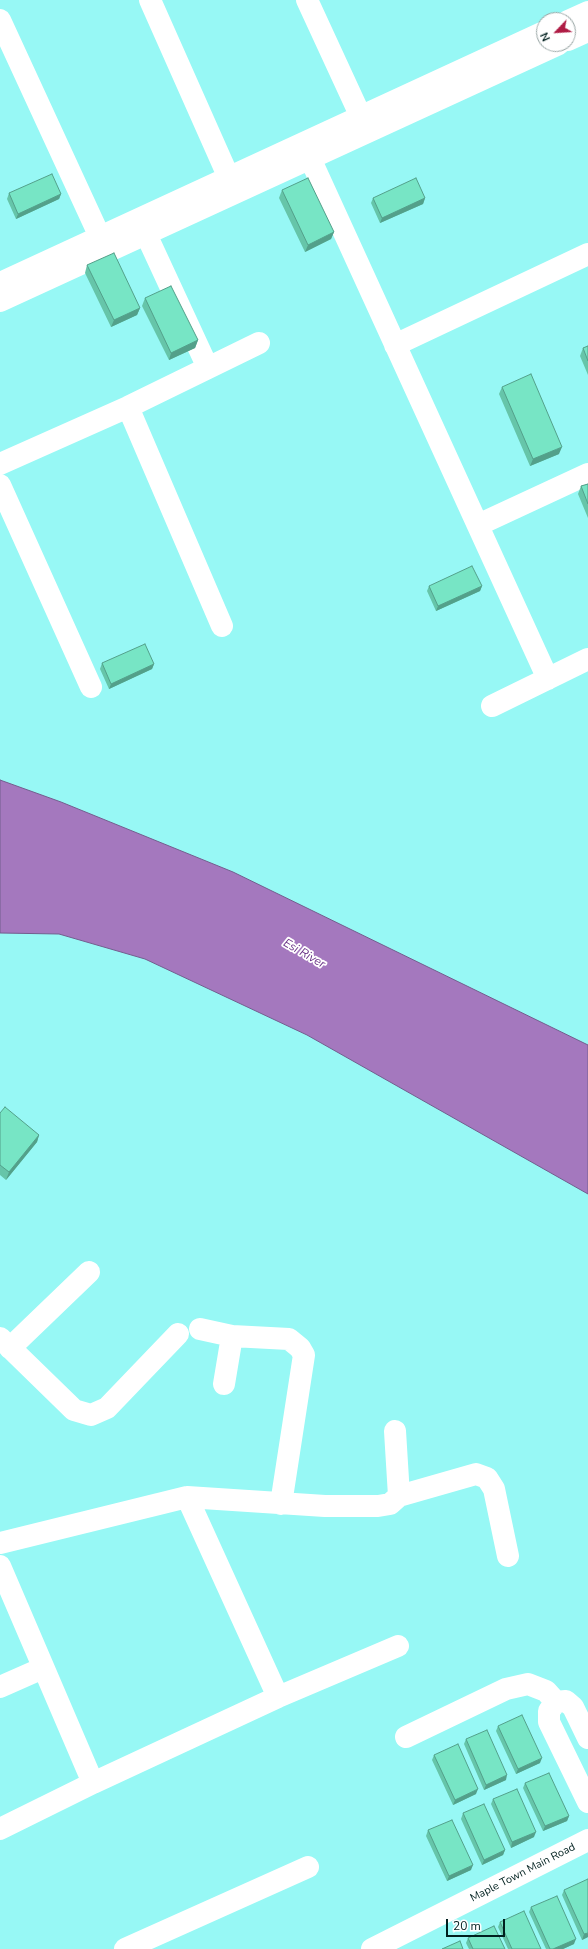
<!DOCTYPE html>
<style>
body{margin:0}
#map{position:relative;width:588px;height:1949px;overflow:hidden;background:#97f8f5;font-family:"Nunito Sans",sans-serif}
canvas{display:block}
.north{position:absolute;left:536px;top:12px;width:40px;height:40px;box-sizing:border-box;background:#fff;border:1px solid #99a6a5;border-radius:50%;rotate:245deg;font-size:11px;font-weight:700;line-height:16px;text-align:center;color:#00201f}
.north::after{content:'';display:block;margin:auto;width:14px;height:18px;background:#af1b44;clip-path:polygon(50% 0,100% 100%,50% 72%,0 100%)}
.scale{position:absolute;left:446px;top:1919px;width:59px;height:18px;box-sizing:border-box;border:2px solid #00201f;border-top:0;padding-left:5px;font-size:12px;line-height:14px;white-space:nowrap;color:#00201f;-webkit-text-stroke:3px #fff;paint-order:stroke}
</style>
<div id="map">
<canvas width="588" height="1949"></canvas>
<div class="north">N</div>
<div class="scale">20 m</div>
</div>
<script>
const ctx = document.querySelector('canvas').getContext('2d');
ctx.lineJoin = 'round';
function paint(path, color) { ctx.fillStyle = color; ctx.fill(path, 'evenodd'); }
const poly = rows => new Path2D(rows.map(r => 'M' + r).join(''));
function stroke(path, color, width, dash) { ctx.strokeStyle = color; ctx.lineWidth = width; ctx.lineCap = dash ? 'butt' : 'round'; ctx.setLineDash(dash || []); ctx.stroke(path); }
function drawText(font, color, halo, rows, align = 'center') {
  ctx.font = font + ' "Nunito Sans",sans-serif'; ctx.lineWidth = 3.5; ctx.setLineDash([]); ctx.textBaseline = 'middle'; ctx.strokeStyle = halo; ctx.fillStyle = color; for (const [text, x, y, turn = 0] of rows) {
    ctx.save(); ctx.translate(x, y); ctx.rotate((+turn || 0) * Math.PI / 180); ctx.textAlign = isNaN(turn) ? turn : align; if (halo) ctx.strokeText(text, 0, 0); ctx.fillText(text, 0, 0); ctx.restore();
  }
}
const water = poly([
 [0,780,61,802,233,872,588,1045,588,1194,307,1035,145,959,59,934,0,933,0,780]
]);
paint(water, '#a478be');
stroke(water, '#735e8e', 1);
stroke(poly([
 [150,0,229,178],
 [307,0,361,117],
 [0,20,100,237],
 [568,21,588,12],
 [568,40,588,31],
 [304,145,548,679],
 [146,234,208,368],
 [0,283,544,32],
 [0,301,559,44],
 [395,345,588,254],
 [128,407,222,626],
 [0,464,128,407,259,343],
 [0,485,91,687],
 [478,525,588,474],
 [492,706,588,659],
 [200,1329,232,1336,289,1339,300,1348,304,1355,281,1504],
 [0,1338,74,1410,91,1415,107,1408,178,1334],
 [10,1348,89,1272],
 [224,1384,232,1336],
 [399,1496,476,1474,487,1478,494,1489,508,1556],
 [187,1497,325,1506,378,1506,390,1504,399,1496,395,1431],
 [0,1543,187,1497,278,1697,93,1783,0,1829],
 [0,1566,93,1783],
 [0,1687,43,1668],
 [278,1697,398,1646],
 [406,1737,506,1689,528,1684,546,1691,556,1702],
 [588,1738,573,1707,566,1701,556,1702,549,1711,549,1722,588,1802],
 [125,1949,308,1867],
 [372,1949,588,1840]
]), '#fff', 22);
paint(poly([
 [282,190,334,232,331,239,305,252,279,198],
 [9,193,61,194,59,199,16,219,7,199],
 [373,198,425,198,423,204,380,223,371,203],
 [87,265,140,308,137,315,111,327,85,273],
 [145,298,198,340,195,348,169,360,142,306],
 [588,346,588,375,580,356,583,348],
 [502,387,559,454,530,466,499,394],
 [588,484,588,518,578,494,581,486],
 [429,586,482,586,480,591,436,611,427,591],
 [102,663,154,664,152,669,109,689,100,669],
 [0,1113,39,1135,37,1142,6,1180,0,1175],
 [498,1726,540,1763,516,1774,496,1731],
 [466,1739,506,1780,484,1790,464,1744],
 [434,1755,476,1794,453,1805,432,1760],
 [525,1783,569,1816,567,1821,543,1831,523,1788],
 [493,1799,534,1837,511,1848,491,1804],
 [463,1813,505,1850,503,1855,482,1865,461,1819],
 [428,1830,471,1870,447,1881,426,1836],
 [564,1890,588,1937,582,1940,562,1895],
 [531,1907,574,1944,563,1949,546,1949,529,1912],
 [500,1922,541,1949,508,1949,498,1927],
 [468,1938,505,1949,469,1949,466,1943]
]), '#66c5a9');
paint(poly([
 [61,194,59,199,16,219,18,214],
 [425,198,423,204,380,223,382,218],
 [334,232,331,239,305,252,308,245],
 [140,308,137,315,111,327,114,320],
 [198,340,195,348,169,360,171,353],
 [562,447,559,454,530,466,533,459],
 [482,586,480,591,436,611,438,606],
 [154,664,152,669,109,689,111,684],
 [39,1135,37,1142,6,1180,9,1172],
 [542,1758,540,1763,516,1774,518,1769],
 [507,1775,506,1780,484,1790,486,1785],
 [478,1789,476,1794,453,1805,455,1800],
 [569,1816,567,1821,543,1831,545,1826],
 [536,1832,534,1837,511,1848,512,1842],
 [505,1850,503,1855,482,1865,484,1860],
 [473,1865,471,1870,447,1881,449,1876],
 [588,1933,588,1937,582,1940,584,1934],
 [576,1939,574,1944,563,1949,553,1949]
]), '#53a08a');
const building = poly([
 [52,174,61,194,18,214,9,193,52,174],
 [308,178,334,232,308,245,282,190,308,178],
 [416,178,425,198,382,218,373,198,416,178],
 [114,253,140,308,114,320,87,265,114,253],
 [171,286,198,340,171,353,145,298,171,286],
 [588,346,588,361,583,348,588,346],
 [531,374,562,447,533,459,502,387,531,374],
 [588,484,588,504,581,486,588,484],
 [472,566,482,586,438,606,429,586,472,566],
 [145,644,154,664,111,684,102,663,145,644],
 [5,1107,39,1135,9,1172,0,1165,0,1113,5,1107],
 [522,1715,542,1758,518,1769,498,1726,522,1715],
 [487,1730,507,1775,486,1785,466,1739,487,1730],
 [458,1744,478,1789,455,1800,434,1755,458,1744],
 [549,1773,569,1816,545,1826,525,1783,549,1773],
 [517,1789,536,1832,512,1842,493,1799,517,1789],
 [484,1804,505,1850,484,1860,463,1813,484,1804],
 [452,1820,473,1865,449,1876,428,1830,452,1820],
 [588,1879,588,1933,584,1934,564,1890,588,1879],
 [557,1896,576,1939,553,1949,550,1949,531,1907,557,1896],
 [524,1911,541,1949,512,1949,500,1922,524,1911],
 [494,1926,505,1949,473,1949,468,1938,494,1926],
 [460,1941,463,1949,442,1949,460,1941]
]);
paint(building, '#77e5c5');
stroke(building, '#53a08a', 1);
drawText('11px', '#00201f', '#fff', [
 ["Maple Town Main Road",523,1873,-27]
]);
drawText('italic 12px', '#693186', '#fff', [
 ["Esi River",304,954,30]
]);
</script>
